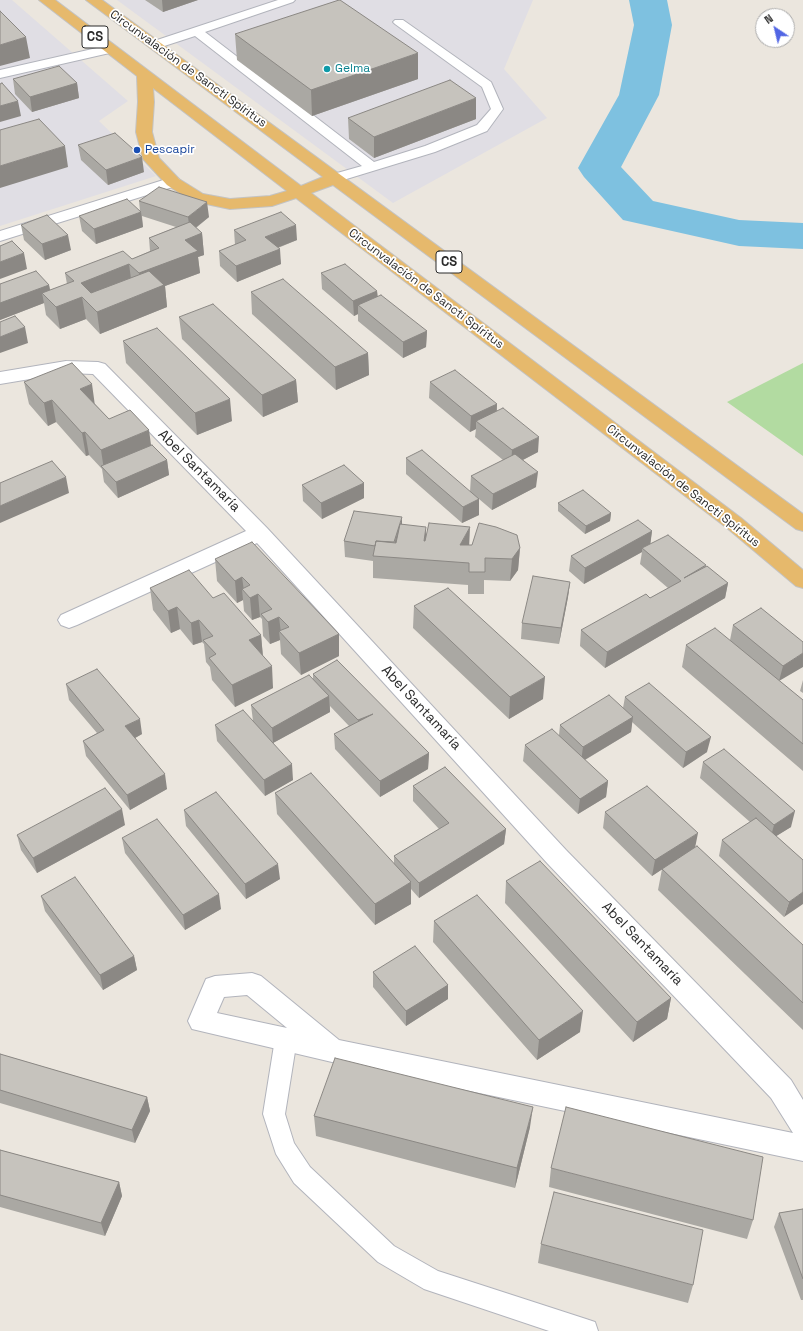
<!DOCTYPE html>
<meta charset="utf-8">
<style>
body{margin:0}
#map{position:relative;width:803px;height:1331px;overflow:hidden;background:#ebe6de;font-family:"Space Grotesk",sans-serif}
canvas{display:block}
.north{position:absolute;left:755px;top:8px;width:40px;height:40px;box-sizing:border-box;background:#fff;border:1px solid #aaa;border-radius:50%;rotate:325deg;font-size:11px;font-weight:700;line-height:16px;text-align:center;color:#2a2a2a}
.north::after{content:'';display:block;margin:auto;width:14px;height:18px;background:#5266e4;clip-path:polygon(50% 0,100% 100%,50% 72%,0 100%)}
</style>
<div id="map">
<canvas width="803" height="1331"></canvas>
<div class="north">N</div>
</div>
<script>
const ctx = document.querySelector('canvas').getContext('2d');
ctx.lineJoin = 'round';
function paint(path, color) { ctx.fillStyle = color; ctx.fill(path, 'evenodd'); }
const poly = rows => new Path2D(rows.map(r => 'M' + r).join(''));
function stroke(path, color, width, dash) { ctx.strokeStyle = color; ctx.lineWidth = width; ctx.lineCap = dash ? 'butt' : 'round'; ctx.setLineDash(dash || []); ctx.stroke(path); }
function drawText(font, color, halo, rows, align = 'center') {
  ctx.font = font + ' "Space Grotesk",sans-serif'; ctx.lineWidth = 3.5; ctx.setLineDash([]); ctx.textBaseline = 'middle'; ctx.strokeStyle = halo; ctx.fillStyle = color; for (const [text, x, y, turn = 0] of rows) {
    ctx.save(); ctx.translate(x, y); ctx.rotate((+turn || 0) * Math.PI / 180); ctx.textAlign = isNaN(turn) ? turn : align; if (halo) ctx.strokeText(text, 0, 0); ctx.fillText(text, 0, 0); ctx.restore();
  }
}
paint(poly([
 [0,0,12,0,128,101,99,121,156,176,0,226],
 [117,0,533,0,504,69,547,118,393,203]
]), '#e0dee4');
paint(poly([
 [803,363,803,456,727,402]
]), '#b2dba1');
paint(poly([
 [629,0,667,0,672,25,659,95,621,167,653,201,739,220,803,223,803,249,739,246,623,220,584,177,578,168,619,95,634,25,629,0]
]), '#7ec1e0');
const service = poly([
 [278,0,295,0,293,2,205,32,374,162,425,146,477,125,491,109,482,87,395,24,393,22,395,20,403,20,491,82,503,109,487,131,435,152,340,181,330,181,328,178,330,175,362,166,195,36,155,49,151,48,149,45,151,42,278,0],
 [110,45,114,46,116,49,114,52,0,78,0,70,110,45],
 [286,1029,294,1032,297,1039,285,1114,294,1143,310,1167,394,1246,438,1271,586,1319,595,1322,598,1331,549,1331,424,1289,378,1262,294,1183,276,1154,263,1114,275,1039,278,1032,286,1029]
]);
const minor = poly([
 [173,177,179,179,181,182,179,185,0,241,0,231,173,177],
 [66,361,98,362,105,364,267,528,566,850,791,1080,803,1100,803,1161,332,1062,192,1029,188,1021,206,979,215,976,252,973,261,976,339,1040,793,1133,771,1098,548,864,257,543,77,625,69,628,61,625,58,620,61,615,246,531,93,374,66,373,0,384,0,372,66,361],
 [247,995,287,1028,217,1013,224,997,247,995]
]);
const trunk = poly([
 [39,0,55,0,301,186,323,177,86,0,102,0,803,514,803,531,796,529,333,185,311,193,741,518,803,570,803,588,796,586,727,528,296,198,272,206,230,209,192,201,167,185,143,159,136,132,138,102,137,76,39,0],
 [153,88,287,191,270,196,230,199,203,194,179,179,159,158,152,132,154,102,153,88]
]);
stroke(service, '#b2b4bc', 2);
stroke(minor, '#b2b4bc', 2);
stroke(trunk, '#c3c3c3', 2);
paint(service, '#fff');
paint(minor, '#fff');
paint(trunk, '#e6b96c');
paint(poly([
 [145,0,198,0,163,12],
 [235,34,418,79,312,116,237,60],
 [13,79,77,83,79,98,32,112,15,94],
 [348,118,476,119,374,158,349,139],
 [78,145,144,172,108,185,81,160],
 [139,201,209,217,196,228,202,233,204,255,198,257,200,273,165,286,167,307,100,334,86,319,60,329,46,315,44,303,0,320,0,284,49,285,50,290,67,284,65,273,132,259,150,251,149,238,176,227,142,216,143,227,96,244,82,231,79,216,140,211],
 [21,225,71,250,45,260,24,240],
 [234,230,297,240,278,248,281,264,237,282,220,266,219,251,235,245],
 [321,273,377,291,378,297,427,331,426,347,403,358,358,321,358,314,354,316,322,289],
 [251,292,368,353,369,375,336,390,252,314],
 [179,317,296,380,298,402,263,417,182,339],
 [123,341,232,421,197,435,126,363],
 [24,382,95,404,109,419,151,445,167,460,169,475,118,498,104,482,102,469,89,455,86,456,56,422,48,426,29,404],
 [430,382,497,404,497,411,538,452,523,460,536,487,492,510,479,499,479,515,462,523,406,474,406,458,470,492,471,476,503,460,475,437,476,429,470,432,429,398],
 [364,483,364,498,322,519,303,501,302,485],
 [558,503,611,513,610,521,585,534,558,511],
 [402,524,426,535,469,545,520,548,518,570,510,581,484,580,484,594,468,594,468,585,373,578,373,561,345,557,344,541],
 [652,531,650,544,706,566,728,583,725,598,605,668,580,646,581,630,650,598,668,588,640,564,642,552,584,584,569,571,571,556],
 [215,559,339,634,339,656,301,675,281,654,280,640,270,644,263,636,262,619,260,617,252,620,244,611,243,600,237,603,217,581],
 [570,582,568,597,559,644,521,639,522,623],
 [150,588,213,598,261,635,263,656,273,688,235,707,212,680,210,667,206,662,204,644,202,642,193,645,180,629,171,633,153,610],
 [414,606,543,699,509,719,413,628],
 [733,625,803,642,779,681,803,700,803,771,682,667,686,645,730,640],
 [313,674,429,753,428,769,380,797,335,749,334,734,349,726,330,706,330,712,273,743,293,780,265,796,217,741,215,725,253,721,251,705,313,679],
 [803,680,803,693,800,691],
 [66,684,142,734,135,738,167,789,130,810,86,756,83,741,97,733,69,700],
 [625,697,707,752,683,768,632,722,631,732,585,760,608,781,606,797,578,814,523,761,525,745,559,735,560,725,623,708],
 [703,762,791,827,776,836,803,860,784,917,719,856,722,840,750,822,700,778],
 [413,786,506,829,504,844,419,898,411,889,411,904,375,925,277,814,275,793,394,864,394,856,439,829,413,801],
 [184,810,280,879,246,899,186,826],
 [605,812,695,848,803,945,803,1030,658,890,662,869,652,876,603,828],
 [125,825,37,873,21,850,17,835],
 [122,838,221,909,185,930,125,853],
 [506,881,671,998,667,1019,633,1042,505,903],
 [41,896,134,956,137,970,103,990,45,911],
 [434,921,580,1032,537,1060,433,942],
 [373,972,448,985,448,999,406,1026,373,987],
 [0,1054,147,1097,150,1111,135,1143,0,1103],
 [314,1116,530,1127,515,1188,316,1136],
 [0,1150,119,1182,122,1196,105,1236,0,1207],
 [551,1168,753,1220,747,1239,549,1187],
 [803,1209,803,1300,801,1300,774,1227,779,1213],
 [541,1244,693,1285,688,1303,538,1263]
]), '#aaa8a3');
paint(poly([
 [162,0,198,0,163,12],
 [26,37,30,58,0,66,0,45],
 [418,53,418,79,312,116,311,90],
 [77,83,79,98,32,112,30,97],
 [476,98,476,119,374,158,374,137],
 [18,101,21,116,0,122,0,106],
 [65,146,68,167,0,188,0,166],
 [142,157,144,172,108,185,106,170],
 [207,202,209,217,190,232,188,217],
 [141,212,143,227,96,244,94,229],
 [296,225,297,240,266,252,265,237],
 [202,233,204,255,198,257,200,273,165,286,167,307,100,334,97,312,142,294,139,273,185,240],
 [68,235,71,250,45,260,42,244],
 [280,249,281,264,237,282,236,266],
 [24,253,27,269,0,279,0,262],
 [129,264,132,286,88,303,81,283],
 [49,285,52,300,42,293,44,303,0,320,0,303],
 [377,291,378,306,358,305,358,314,354,316,353,301],
 [82,297,86,319,60,329,56,307],
 [25,327,28,343,0,353,0,337],
 [427,331,426,347,403,358,403,342],
 [368,353,369,375,336,390,335,367],
 [296,380,298,402,263,417,262,395],
 [92,384,95,406,80,389],
 [230,399,232,421,197,435,195,413],
 [52,400,56,422,48,426,44,403],
 [497,404,496,419,476,421,476,429,470,432,471,416],
 [149,430,152,452,104,470,101,450],
 [85,432,89,455,86,456,82,433],
 [539,437,538,452,511,466,512,450],
 [167,460,169,475,118,498,116,482],
 [538,472,536,487,492,510,493,494],
 [66,477,69,493,0,523,0,506],
 [364,483,364,498,322,519,321,503],
 [479,499,479,515,462,523,463,507],
 [611,513,610,521,585,534,586,526],
 [402,517,402,533,393,548],
 [426,527,426,549,424,541],
 [470,527,469,549,460,545],
 [652,531,650,547,642,548,642,552,584,584,585,568],
 [520,548,518,570,510,581,512,559],
 [242,577,244,591,242,589,243,600,237,603,235,581],
 [570,582,568,597,559,644,561,628],
 [728,583,725,598,605,668,607,652],
 [258,594,260,617,252,620,250,598],
 [177,607,180,629,171,633,168,611],
 [279,617,281,633,279,631,280,640,270,644,268,622],
 [199,620,202,642,193,645,191,623],
 [339,634,339,656,301,675,299,653],
 [261,635,263,658,249,640],
 [803,653,803,667,779,681,783,666],
 [272,666,273,688,235,707,232,685],
 [545,677,543,699,509,719,510,697],
 [329,696,330,712,273,743,272,728],
 [373,714,358,736,358,720],
 [633,717,631,732,581,762,583,747],
 [140,719,142,734,128,742,125,726],
 [711,737,707,752,683,768,686,752],
 [429,753,428,769,380,797,380,781],
 [292,764,293,780,265,796,264,780],
 [165,774,167,789,130,810,127,795],
 [608,781,606,797,578,814,580,799],
 [122,809,125,825,37,873,33,858],
 [795,811,791,827,770,840,774,825],
 [506,829,504,844,419,898,419,883],
 [698,833,695,848,652,876,655,860],
 [278,864,280,879,246,899,245,884],
 [411,882,411,904,375,925,375,904],
 [803,892,803,904,784,917,789,902],
 [219,894,221,909,185,930,183,915],
 [134,956,137,970,103,990,100,975],
 [448,985,448,999,406,1026,406,1011],
 [671,998,667,1019,633,1042,637,1022],
 [583,1011,580,1032,537,1060,539,1040],
 [147,1097,150,1111,135,1143,132,1130],
 [533,1107,530,1127,515,1188,517,1168],
 [119,1182,122,1196,105,1236,101,1223]
]), '#8b8884');
const building = poly([
 [339,0,340,0,418,53,311,90,235,34,339,0],
 [0,11,26,37,0,45,0,11],
 [59,66,77,83,30,97,13,79,59,66],
 [450,80,476,98,374,137,348,118,450,80],
 [2,83,18,101,0,106,0,84,2,83],
 [39,119,65,146,0,166,0,130,39,119],
 [115,133,142,157,106,170,78,145,115,133],
 [159,187,207,202,188,217,139,201,159,187],
 [127,199,141,212,94,229,79,216,127,199],
 [281,212,296,225,265,237,280,249,236,266,219,251,246,240,234,230,281,212],
 [47,215,68,235,42,244,21,225,47,215],
 [190,222,202,233,185,240,198,251,139,273,129,264,81,283,91,293,149,271,164,285,97,312,82,297,56,307,42,293,74,281,65,273,123,251,132,259,159,248,149,238,190,222],
 [12,241,24,253,0,262,0,246,12,241],
 [345,264,377,291,353,301,321,273,345,264],
 [36,271,49,285,0,303,0,284,36,271],
 [283,279,368,353,335,367,251,292,283,279],
 [381,295,427,331,403,342,358,305,381,295],
 [213,304,296,380,262,395,179,317,213,304],
 [15,316,25,327,0,337,0,322,15,316],
 [157,328,230,399,195,413,123,341,157,328],
 [72,363,92,384,80,389,109,419,130,410,149,430,101,450,85,432,82,433,52,400,44,403,24,382,72,363],
 [455,370,497,404,471,416,430,382,455,370],
 [503,408,539,437,512,450,476,421,503,408],
 [152,445,167,460,116,482,101,466,152,445],
 [422,450,479,499,463,507,406,458,422,450],
 [515,454,538,472,493,494,471,476,515,454],
 [52,461,66,477,0,506,0,483,52,461],
 [344,465,364,483,321,503,302,485,344,465],
 [583,490,611,513,586,526,558,503,583,490],
 [354,511,402,517,394,542,376,541,375,546,344,541,354,511],
 [638,520,652,531,585,568,571,556,638,520],
 [429,523,470,527,460,545,472,545,479,523,496,527,517,535,520,548,512,559,485,558,485,572,469,572,469,563,373,556,376,541,396,543,400,524,426,527,424,541,425,541,429,523],
 [668,535,706,565,684,578,707,566,728,583,607,652,581,630,646,594,650,598,681,581,642,548,668,535],
 [252,542,339,634,299,653,279,631,289,627,279,617,268,622,261,614,272,609,258,594,250,598,242,589,250,585,242,577,235,581,215,559,252,542],
 [189,570,213,598,224,593,261,635,249,640,272,666,232,685,209,658,216,654,203,640,213,636,199,620,191,623,177,607,168,611,150,588,189,570],
 [533,576,570,582,561,628,522,623,533,576],
 [448,588,545,677,510,697,414,606,448,588],
 [761,608,803,642,803,653,783,666,733,625,761,608],
 [715,628,803,700,803,744,686,645,715,628],
 [337,660,429,753,380,781,334,734,373,714,358,720,313,674,337,660],
 [97,669,140,719,125,726,165,774,127,795,83,741,104,730,66,684,97,669],
 [309,675,329,696,272,728,251,705,309,675],
 [649,683,711,737,686,752,625,697,649,683],
 [609,695,633,717,583,747,560,725,609,695],
 [243,710,292,764,264,780,215,725,243,710],
 [552,729,608,781,580,799,525,745,552,729],
 [724,749,795,811,774,825,703,762,724,749],
 [445,767,506,829,419,883,394,856,449,823,413,786,445,767],
 [311,773,411,882,375,904,275,793,311,773],
 [647,786,698,833,655,860,605,812,647,786],
 [105,788,122,809,33,858,17,835,105,788],
 [216,792,278,864,245,884,184,810,216,792],
 [756,818,803,860,803,892,789,902,722,840,756,818],
 [157,819,219,894,183,915,122,838,157,819],
 [697,846,803,945,803,1003,662,869,697,846],
 [540,861,671,998,637,1022,506,881,540,861],
 [75,877,134,956,100,975,41,896,75,877],
 [477,895,583,1011,539,1040,434,921,477,895],
 [415,946,448,985,406,1011,373,972,415,946],
 [0,1054,147,1097,132,1130,0,1090,0,1054],
 [335,1058,533,1107,517,1168,314,1116,335,1058],
 [566,1107,763,1157,753,1220,551,1168,566,1107],
 [0,1150,119,1182,101,1223,0,1195,0,1150],
 [554,1192,703,1230,693,1285,541,1244,554,1192],
 [803,1209,803,1279,779,1213,803,1209]
]);
paint(building, '#c6c3bd');
stroke(building, '#8b8884', 1);
for (const [x, y, r, color] of [
 [327,69,4,"#0f9aa8"],
 [137,150,4,"#1a4fb4"]
]) { const dot = new Path2D(); dot.arc(x, y, r, 0, 2 * Math.PI); ctx.fillStyle = color; ctx.fill(dot); stroke(dot, '#fff', 1.5); }
drawText('12px', '#2a2a2a', '#fff', [
 ["Circunvalación de Sancti Spíritus",188,69,36],
 ["Circunvalación de Sancti Spíritus",426,289,37],
 ["Circunvalación de Sancti Spíritus",683,486,38]
]);
drawText('12px', '#0d838f', '#fff', [
 ["Gelma",335,69]
], 'left');
drawText('12px', '#164399', '#fff', [
 ["Pescapir",145,150]
], 'left');
for (const [x, y, w] of [
 [95,37,26],
 [449,262,26]
]) { const box = new Path2D(); box.roundRect(x - w / 2, y - 11, w, 22, 3); ctx.fillStyle = '#fff'; ctx.fill(box); stroke(box, '#2a2a2a', 1); }
drawText('bold 13px', '#2a2a2a', null, [
 ["CS",95,37],
 ["CS",449,262]
]);
drawText('14px', '#2a2a2a', '#fff', [
 ["Abel Santamaría",199,471,45],
 ["Abel Santamaría",421,708,47],
 ["Abel Santamaría",642,944,46]
]);
</script>
